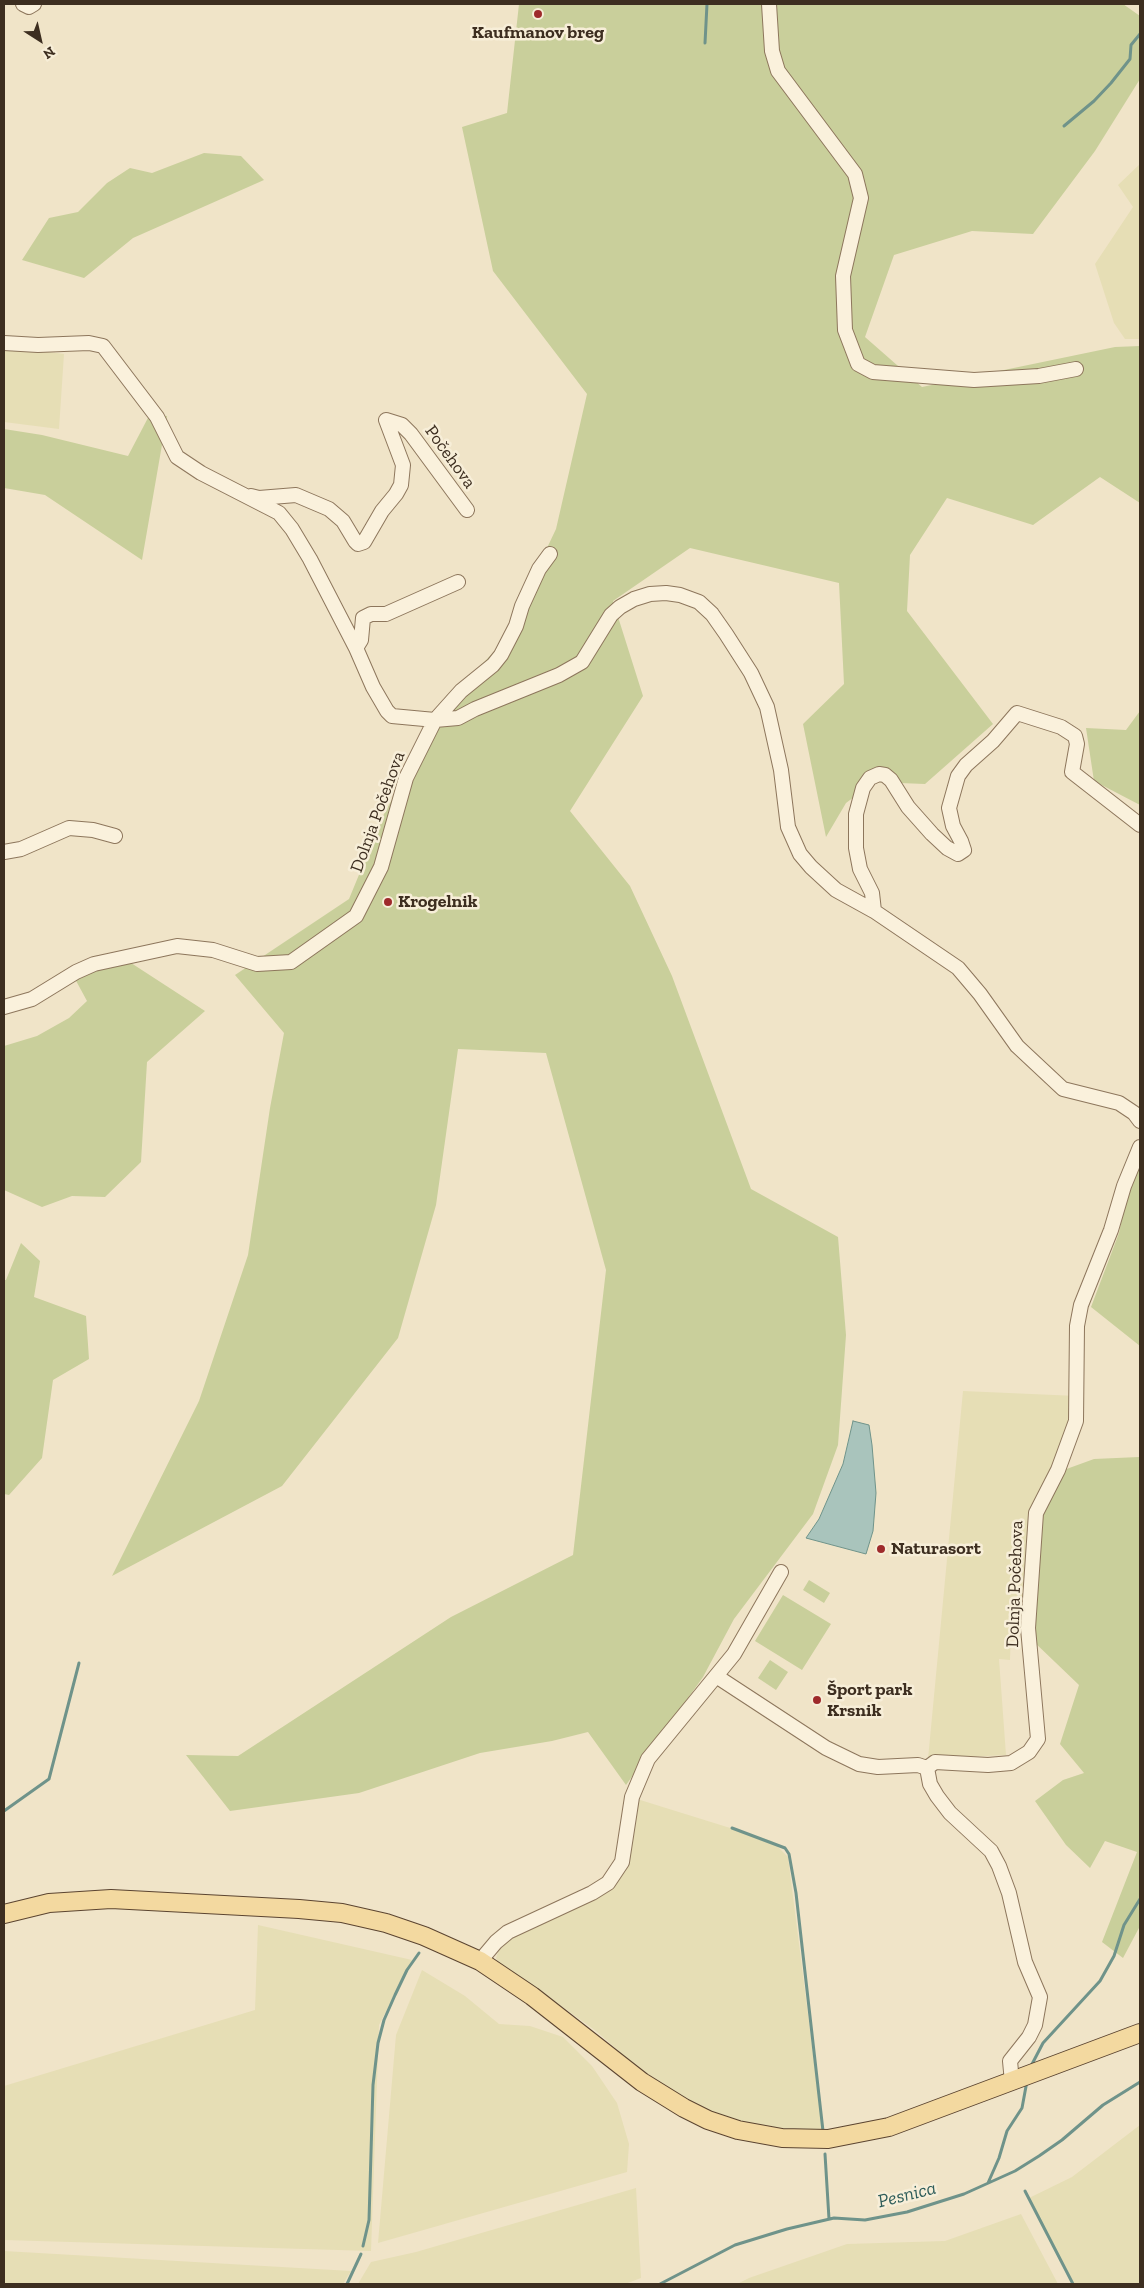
<!DOCTYPE html>
<meta charset="utf-8">
<style>
body{margin:0}
#map{position:relative;width:1144px;height:2288px;overflow:hidden;background:#f0e4c8;font-family:"Zilla Slab",serif}
canvas{display:block}
.frame{position:absolute;inset:0;border:5px solid #3d2e20;pointer-events:none}
.north{position:absolute;left:15px;top:15px;width:50px;height:50px;-webkit-text-stroke:4px #f7eed8;paint-order:stroke;rotate:145deg;font-size:14px;font-weight:700;line-height:20px;text-align:center;color:#3d2e20}
.north::after{content:'';display:block;margin:auto;width:18px;height:22px;background:#3d2e20;clip-path:polygon(50% 0,100% 100%,50% 72%,0 100%)}
</style>
<div id="map">
<canvas width="1144" height="2288"></canvas>
<div class="frame"></div>
<div class="north">N</div>
</div>
<script>
const ctx = document.querySelector('canvas').getContext('2d');
ctx.lineJoin = 'round';
function paint(path, color) { ctx.fillStyle = color; ctx.fill(path, 'evenodd'); }
const poly = rows => new Path2D(rows.map(r => 'M' + r).join(''));
function stroke(path, color, width, dash) { ctx.strokeStyle = color; ctx.lineWidth = width; ctx.lineCap = dash ? 'butt' : 'round'; ctx.setLineDash(dash || []); ctx.stroke(path); }
function drawText(font, color, halo, rows, align = 'center') {
  ctx.font = font + ' "Zilla Slab",serif'; ctx.lineWidth = 5; ctx.setLineDash([]); ctx.textBaseline = 'middle'; ctx.strokeStyle = halo; ctx.fillStyle = color; for (const [text, x, y, turn = 0] of rows) {
    ctx.save(); ctx.translate(x, y); ctx.rotate((+turn || 0) * Math.PI / 180); ctx.textAlign = isNaN(turn) ? turn : align; if (halo) ctx.strokeText(text, 0, 0); ctx.fillText(text, 0, 0); ctx.restore();
  }
}
paint(poly([
 [1140,164,1140,339,1125,339,1114,323,1095,264,1133,207,1118,185],
 [4,346,64,354,59,429,4,422],
 [963,1391,1077,1396,1028,1628,1011,1629,1010,1660,999,1659,1006,1755,928,1759],
 [637,1799,772,1841,788,1857,823,2133,768,2130,705,2114,656,2084,596,2031,547,1996,498,1964,496,1958,501,1944,603,1891,624,1870],
 [258,1925,412,1960,379,2025,371,2251,4,2240,4,2086,255,2010],
 [422,1970,465,1996,499,2024,530,2026,563,2037,592,2066,617,2103,629,2144,627,2172,378,2243,396,2035],
 [1140,2125,1140,2284,1072,2284,1029,2198,1072,2177],
 [636,2188,641,2278,625,2284,358,2284,371,2262,416,2252],
 [1021,2214,1058,2284,737,2284,749,2278,847,2244,945,2241],
 [4,2251,351,2271,343,2284,4,2284]
]), '#e6deb5');
paint(poly([
 [519,4,1123,4,1140,16,1140,79,1095,151,1033,234,972,231,894,255,865,337,922,387,1115,347,1140,346,1140,503,1100,477,1033,525,947,498,910,555,907,611,993,724,925,784,874,782,846,803,826,837,803,724,844,684,839,583,690,548,613,601,643,696,570,811,630,886,672,976,751,1189,838,1237,846,1335,838,1445,813,1514,734,1619,703,1677,626,1785,588,1732,552,1741,480,1753,359,1793,230,1811,186,1755,238,1756,451,1617,573,1555,606,1270,546,1053,458,1049,436,1205,398,1338,282,1486,112,1576,199,1401,248,1255,270,1108,284,1033,235,975,349,899,384,814,445,704,502,643,556,529,587,394,493,271,462,127,507,113],
 [204,153,241,156,264,180,133,238,84,278,22,260,49,218,78,212,107,183,130,168,152,173],
 [150,414,167,416,142,560,45,495,4,488,4,429,42,435,128,456],
 [1140,711,1140,805,1094,781,1086,728,1126,730],
 [128,961,205,1011,147,1062,141,1162,105,1197,72,1196,42,1207,4,1190,4,1046,37,1036,69,1018,87,1001,74,977],
 [1140,1162,1140,1346,1091,1307,1119,1233,1128,1188],
 [21,1243,40,1261,34,1297,86,1316,89,1359,53,1380,42,1458,9,1495,4,1494,4,1280,6,1280],
 [1139,1457,1140,1458,1140,1926,1123,1958,1102,1942,1137,1852,1105,1841,1090,1868,1066,1845,1035,1801,1063,1780,1084,1773,1060,1744,1079,1685,1031,1639,1039,1514,1061,1471,1094,1459],
 [809,1580,830,1593,824,1603,803,1590],
 [783,1595,831,1624,802,1670,755,1641],
 [770,1660,788,1672,776,1690,758,1678]
]), '#c9cf9b');
const water = poly([
 [853,1421,869,1425,872,1445,876,1493,873,1531,866,1554,806,1538,819,1519,843,1464,853,1421]
]);
paint(water, '#a9c4bc');
stroke(water, '#6f938a', 1);
stroke(poly([
 [705,43,707,4],
 [1064,126,1094,101,1111,83,1130,59,1131,45,1140,34],
 [4,1811,49,1779,79,1663],
 [732,1828,785,1848,789,1854,796,1893,823,2131],
 [1030,2068,1043,2043,1100,1981,1114,1956,1124,1925,1140,1899],
 [825,2154,829,2219],
 [988,2183,999,2158,1007,2131,1022,2108,1027,2081],
 [1025,2191,1073,2284],
 [363,2246,369,2220,373,2085,378,2043,384,2020,395,1995,407,1970,419,1953],
 [347,2284,361,2254],
 [660,2284,735,2245,787,2229,834,2218,865,2220,907,2212,964,2194,1015,2171,1039,2156,1062,2140,1103,2105,1140,2082]
]), '#6f938a', 3);
const minor = poly([
 [23,4,29,7,34,4],
 [769,4,772,51,778,71,855,174,861,198,843,276,845,330,858,364,873,372,974,380,1039,376,1076,369],
 [4,343,38,345,89,343,103,346,157,417,177,457,201,473,279,513,292,529,310,559,356,648,373,687,387,711,392,716,435,720,458,718,475,709,559,675,582,662,611,615,620,607,634,599,650,594,666,593,680,595,699,602,712,614,726,634,751,673,767,707,781,770,788,827,800,854,811,867,836,890,874,911,958,968,980,994,1017,1046,1063,1089,1119,1103,1134,1113,1140,1121],
 [251,496,259,498,296,495,329,509,343,521,355,541,358,544,364,542,382,511,396,494,401,485,403,465,386,420,402,425,411,434,467,510],
 [356,648,361,640,363,618,371,614,386,614,458,582],
 [4,852,21,849,69,828,93,830,115,836],
 [874,911,872,893,860,869,856,848,856,814,863,788,870,778,879,774,885,775,891,780,908,807,932,834,947,848,958,854,964,850,961,841,953,826,949,808,958,776,966,765,993,741,1017,713,1061,727,1075,736,1077,744,1072,772,1140,825],
 [4,1007,32,999,76,972,94,964,177,946,213,950,257,964,291,962,356,916,381,867,406,778,435,720,461,691,493,665,501,655,516,626,522,606,539,569,550,554],
 [716,1676,826,1748,859,1764,878,1767,918,1765,927,1768],
 [927,1768,935,1762,988,1765,1011,1763,1029,1752,1038,1739,1028,1628,1036,1513,1058,1470,1076,1421,1077,1326,1081,1305,1111,1230,1124,1186,1140,1147],
 [927,1768,930,1784,937,1796,950,1813,991,1851,999,1866,1009,1893,1025,1962,1040,1997,1035,2025,1029,2037,1010,2061,1012,2082],
 [480,1961,496,1942,508,1932,592,1893,608,1883,622,1862,632,1797,648,1759,734,1654,781,1572]
]);
const major = poly([
 [4,1914,49,1903,111,1899,299,1909,342,1913,386,1923,424,1936,480,1961,532,1996,642,2082,684,2108,708,2120,738,2130,782,2138,828,2139,889,2127,1140,2033]
]);
stroke(minor, '#8d765c', 16);
stroke(major, '#5b4430', 20);
stroke(minor, '#faf1dc', 14);
stroke(major, '#f3d9a0', 18);
for (const [x, y, r, color] of [
 [538,14,5,"#9e2a2b"],
 [388,902,5,"#9e2a2b"],
 [881,1549,5,"#9e2a2b"],
 [817,1700,5,"#9e2a2b"]
]) { const dot = new Path2D(); dot.arc(x, y, r, 0, 2 * Math.PI); ctx.fillStyle = color; ctx.fill(dot); stroke(dot, '#f7eed8', 2); }
drawText('bold 18px', '#3d2e20', '#f7eed8', [
 ["Kaufmanov breg",538,33,"center"],
 ["Krogelnik",398,902],
 ["Naturasort",891,1549],
 ["Šport park",827,1690],
 ["Krsnik",827,1711]
], 'left');
drawText('18px', '#3d2e20', '#f7eed8', [
 ["Počehova",450,457,54],
 ["Dolnja Počehova",378,812,-70],
 ["Dolnja Počehova",1015,1584,-88]
]);
drawText('italic 19px', '#2f5d5a', '#f7eed8', [
 ["Pesnica",907,2195,-14]
]);
</script>
